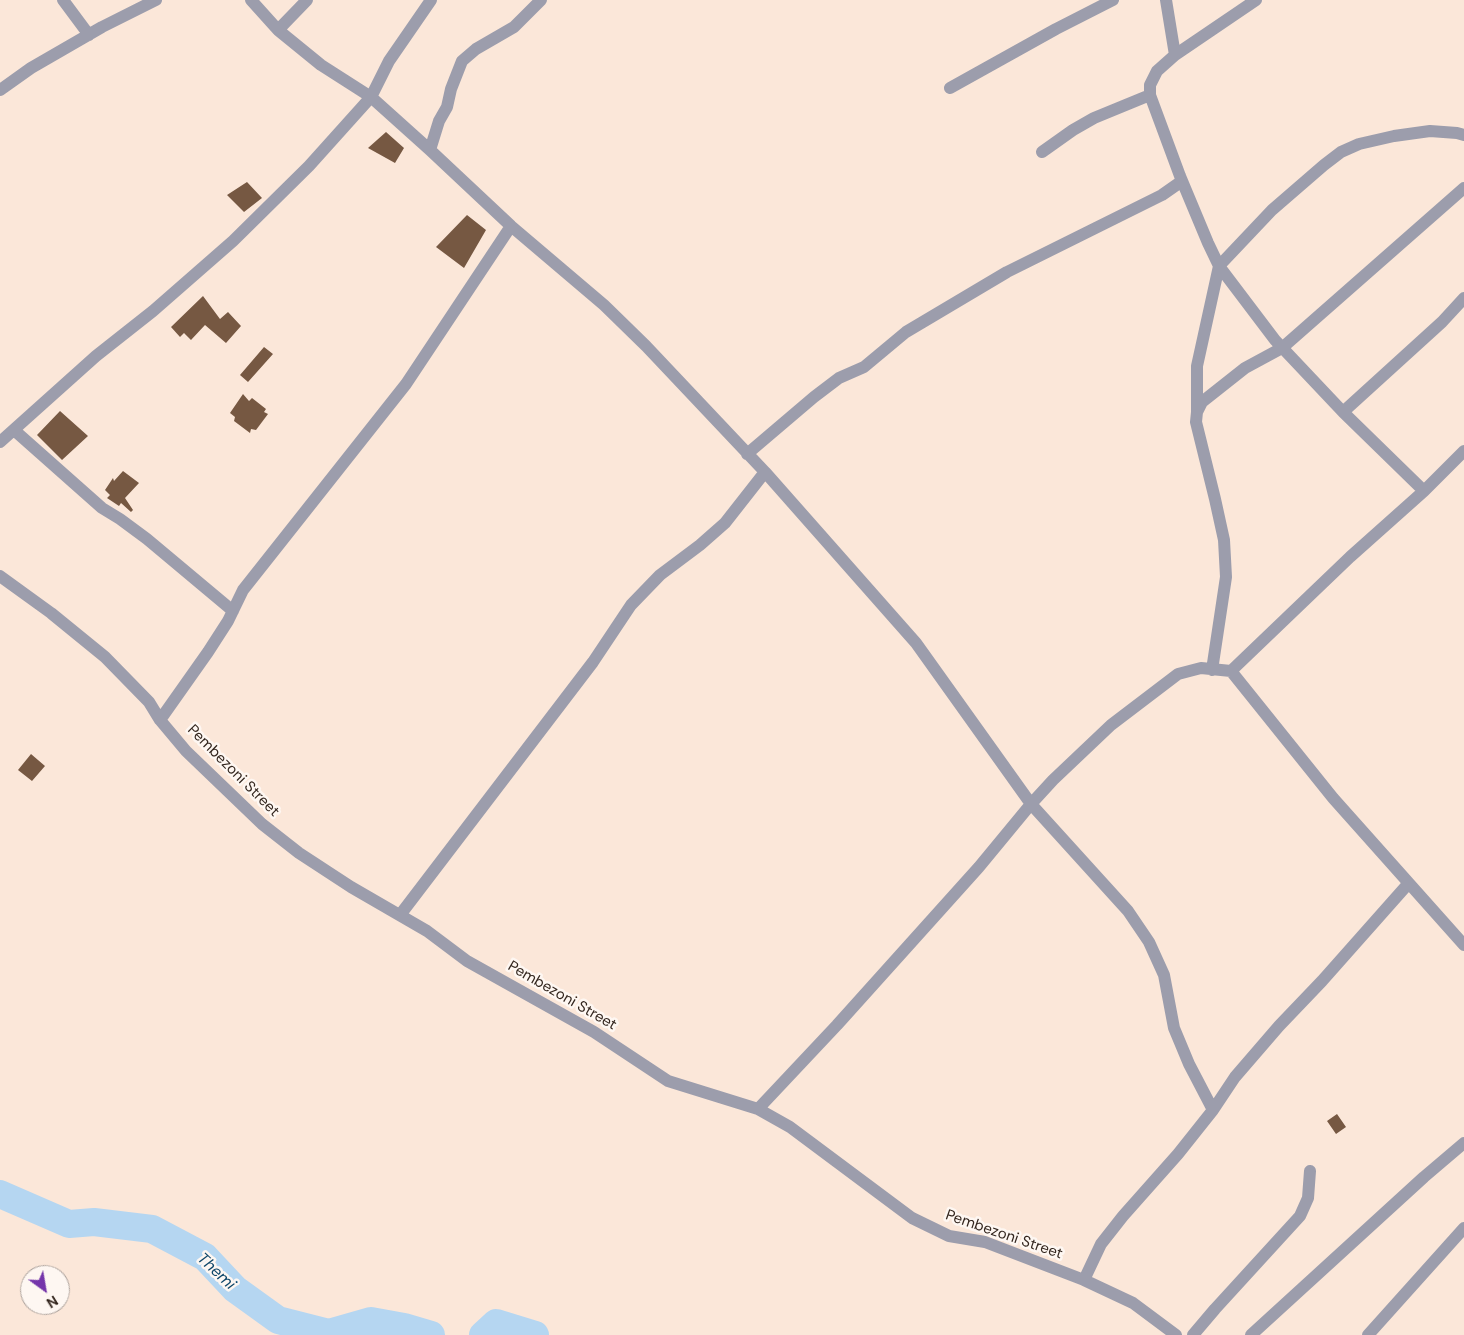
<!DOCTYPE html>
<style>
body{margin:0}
#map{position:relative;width:1464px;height:1335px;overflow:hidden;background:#fbe7d9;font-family:"DM Sans",sans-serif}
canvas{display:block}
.north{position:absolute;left:20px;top:1265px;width:50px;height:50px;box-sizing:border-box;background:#fef7f2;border:1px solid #ada39d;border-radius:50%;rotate:148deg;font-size:14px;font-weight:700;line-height:20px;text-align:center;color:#33261e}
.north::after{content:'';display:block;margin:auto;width:18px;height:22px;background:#7535aa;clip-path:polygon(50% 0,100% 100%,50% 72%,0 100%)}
</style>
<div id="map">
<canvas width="1464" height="1335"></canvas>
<div class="north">N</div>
</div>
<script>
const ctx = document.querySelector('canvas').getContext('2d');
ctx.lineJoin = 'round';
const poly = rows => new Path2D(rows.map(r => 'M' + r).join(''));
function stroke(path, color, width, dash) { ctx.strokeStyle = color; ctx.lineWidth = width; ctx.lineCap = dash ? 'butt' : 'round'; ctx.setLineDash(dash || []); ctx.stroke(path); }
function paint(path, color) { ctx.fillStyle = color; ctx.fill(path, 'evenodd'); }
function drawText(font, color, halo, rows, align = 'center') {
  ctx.font = font + ' "DM Sans",sans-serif'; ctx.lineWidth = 5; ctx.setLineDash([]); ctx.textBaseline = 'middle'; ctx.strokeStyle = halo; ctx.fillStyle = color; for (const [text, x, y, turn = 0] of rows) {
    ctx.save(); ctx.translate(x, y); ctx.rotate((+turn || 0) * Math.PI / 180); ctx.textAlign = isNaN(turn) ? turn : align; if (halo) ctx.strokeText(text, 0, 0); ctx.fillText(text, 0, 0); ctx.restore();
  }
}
stroke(poly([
 [0,1194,69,1224,94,1222,152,1229,205,1257,235,1289,278,1320,329,1333,371,1321,404,1327,431,1335],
 [483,1335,496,1323,535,1335]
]), '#b5d6f1', 28);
paint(poly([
 [386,132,404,148,395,163,368,148],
 [247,182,262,198,244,212,227,195],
 [467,215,486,230,464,268,436,247],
 [203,296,220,319,228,312,241,326,226,343,205,325,191,340,184,333,180,337,171,327],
 [264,347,273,354,248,382,240,375],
 [243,394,249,401,252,398,266,409,264,412,268,414,256,430,251,429,250,433,234,421,235,417,230,413],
 [60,411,88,436,62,460,37,435],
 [123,471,139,483,125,498,133,510,131,512,121,503,119,506,107,498,110,495,105,490,113,478,114,481],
 [31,754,45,766,32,781,18,770],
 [1337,1114,1346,1127,1336,1134,1327,1121]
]), '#765842');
stroke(poly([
 [63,0,89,35],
 [251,0,278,30,321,65,371,97,430,150,511,226,604,305,646,346,765,472,916,643,1031,804,1128,911,1149,942,1164,975,1174,1028,1189,1064,1213,1110],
 [1166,0,1175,55],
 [1256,0,1175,55,1157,71,1150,85,1150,95,1180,176,1208,243,1219,266,1275,340,1343,412,1424,491],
 [278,30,307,0],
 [950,88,1056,29,1113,0],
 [0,90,31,68,102,27,156,0],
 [430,150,439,121,447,107,451,89,462,61,476,49,514,27,541,0],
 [1042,152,1073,130,1094,118,1150,95],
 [1197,412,1197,366,1219,266,1272,210,1324,165,1341,152,1359,144,1394,136,1430,131,1457,133,1464,135],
 [1343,412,1442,322,1464,298],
 [14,430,102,508,120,519,147,539,233,611],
 [0,442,96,356,153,311,233,241,309,166,371,97,389,61,431,0],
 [747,454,814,397,839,378,864,367,906,332,1007,272,1162,195,1182,181],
 [0,576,51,613,105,657,149,702,160,720,186,751,262,824,299,853,351,887,427,931,467,961,594,1032,668,1081,758,1109,790,1127,912,1218,949,1236,985,1242,1084,1280,1133,1303,1176,1335],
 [1212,670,1226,577,1224,540,1215,499,1196,422,1197,412,1202,402,1245,368,1282,348,1464,188],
 [1231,671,1333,798,1464,945],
 [160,720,208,652,228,621,243,590,406,384,511,226],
 [400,915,593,662,631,605,660,575,700,545,725,523,765,472],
 [758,1109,837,1025,979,867,1031,804,1053,780,1111,725,1178,674,1201,668,1231,671,1350,557,1424,491,1464,451],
 [1084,1280,1101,1244,1123,1216,1178,1154,1213,1110,1235,1077,1279,1026,1322,981,1408,884],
 [1193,1335,1215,1309,1300,1216,1308,1198,1310,1171],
 [1251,1335,1424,1177,1464,1143],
 [1368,1335,1464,1228]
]), '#9c9dac', 12);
drawText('15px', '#33261e', '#fef7f2', [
 ["Pembezoni Street",233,771,45],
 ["Pembezoni Street",562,996,30],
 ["Pembezoni Street",1004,1235,19]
]);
drawText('italic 16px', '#0e4669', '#fef7f2', [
 ["Themi",216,1272,43]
]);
</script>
